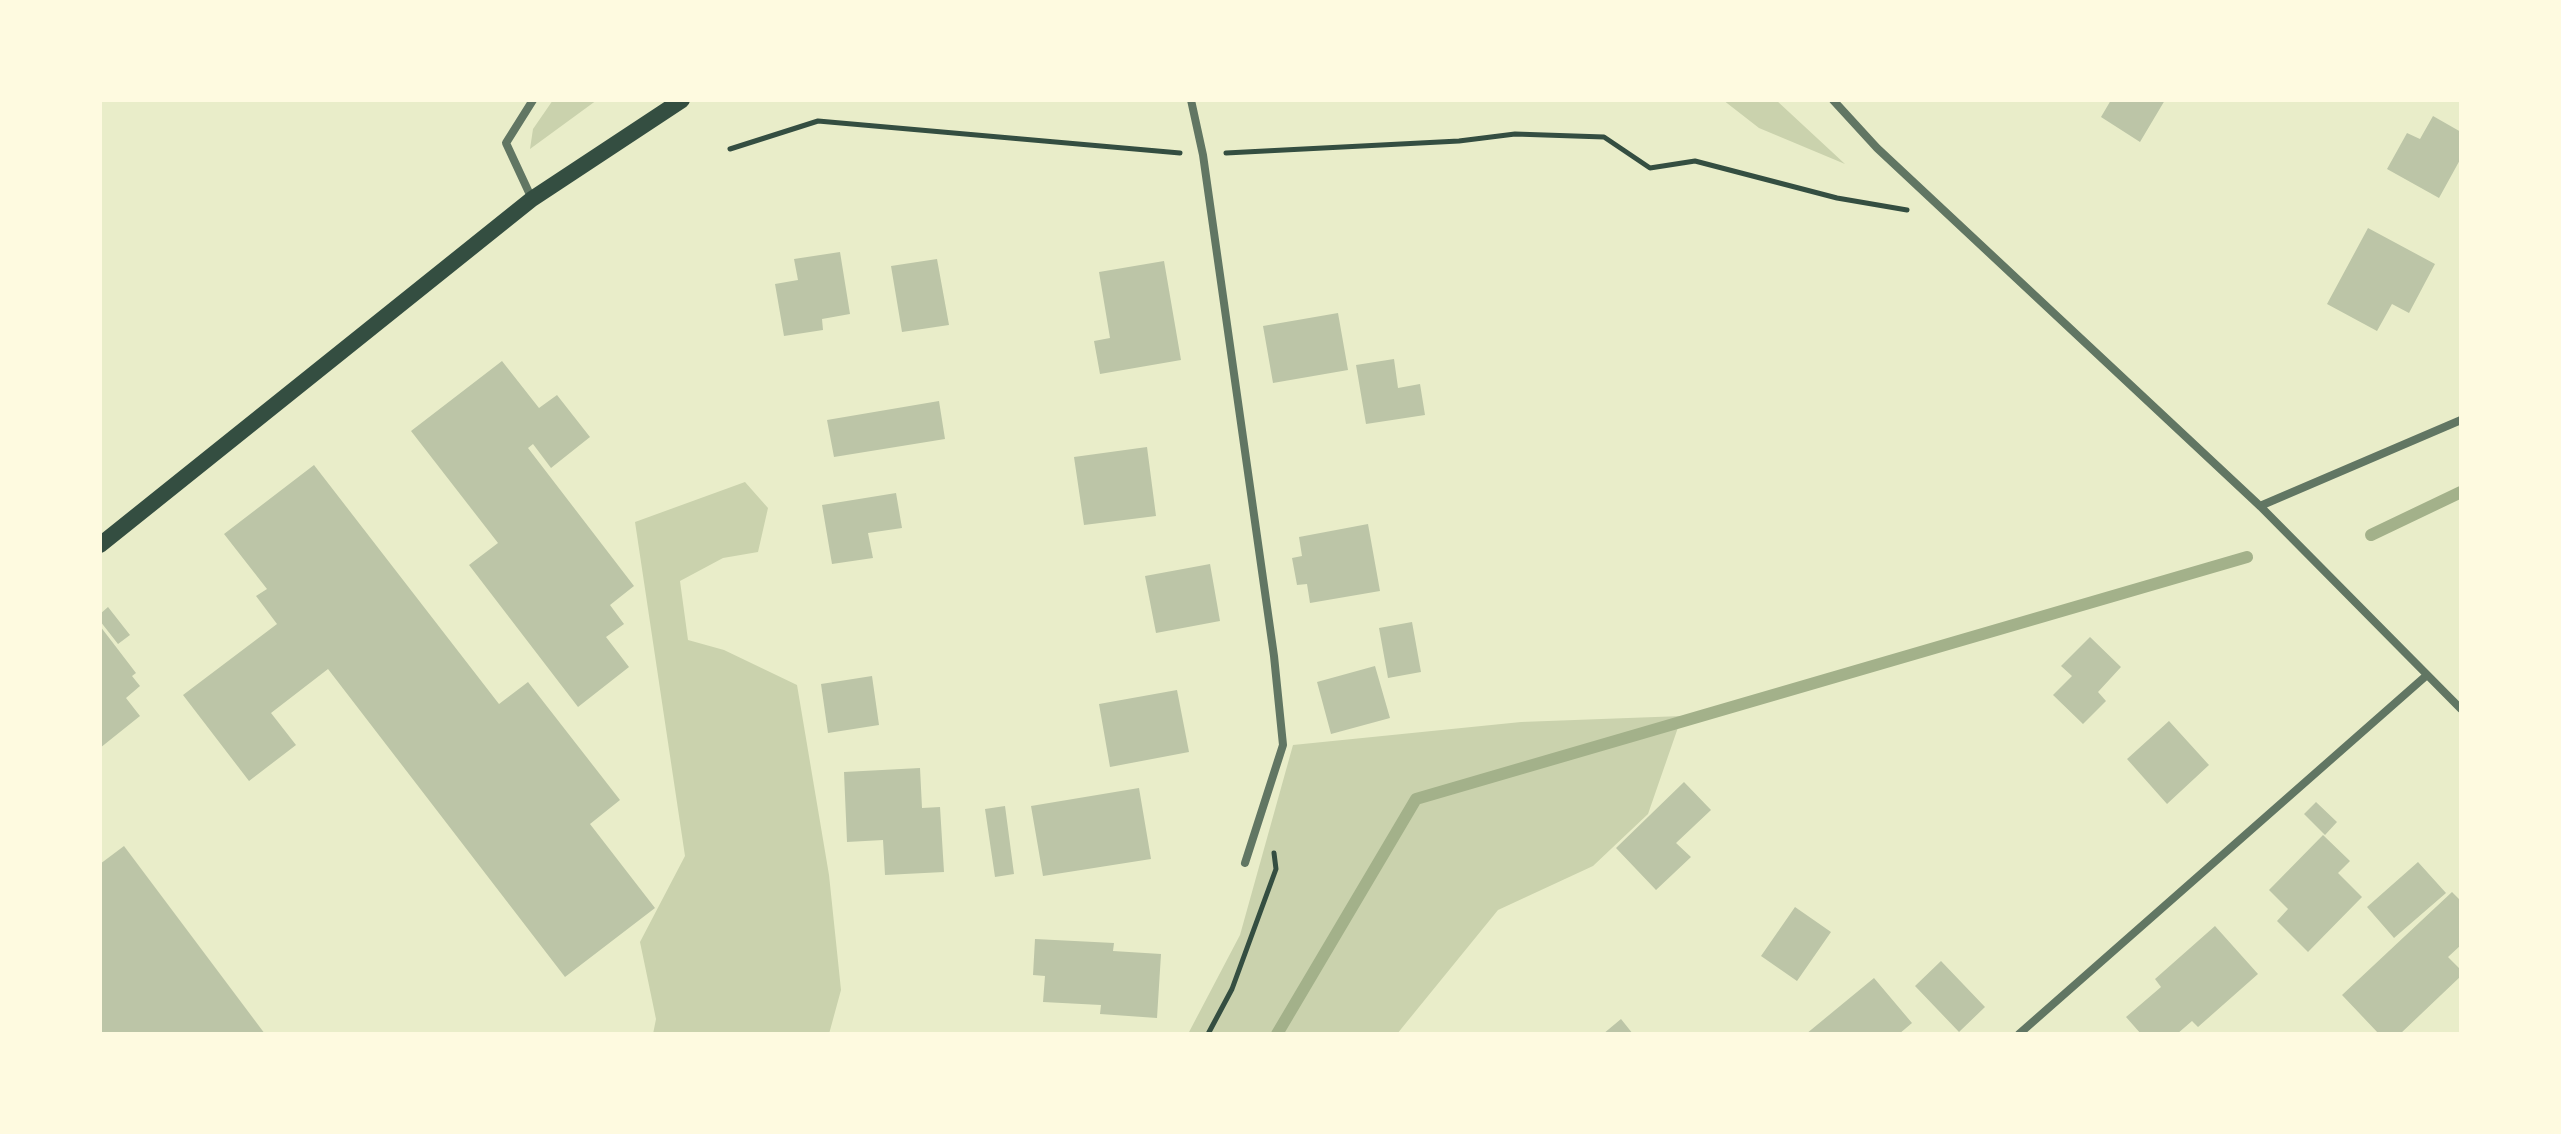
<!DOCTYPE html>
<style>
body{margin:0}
#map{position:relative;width:2561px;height:1134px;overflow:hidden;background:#e9edc9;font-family:Manrope,sans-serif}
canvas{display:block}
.frame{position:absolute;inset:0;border:102px solid #fefae0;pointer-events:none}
</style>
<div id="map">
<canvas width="2561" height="1134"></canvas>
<div class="frame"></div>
</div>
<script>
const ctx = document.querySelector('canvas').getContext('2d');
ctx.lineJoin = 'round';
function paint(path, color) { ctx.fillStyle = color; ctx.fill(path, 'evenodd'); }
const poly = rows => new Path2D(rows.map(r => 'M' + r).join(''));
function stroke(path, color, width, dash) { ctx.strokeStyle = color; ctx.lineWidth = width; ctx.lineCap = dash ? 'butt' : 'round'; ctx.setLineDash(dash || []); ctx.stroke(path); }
paint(poly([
 [553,100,597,100,530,149,533,129],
 [1723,100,1776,100,1845,164,1759,128],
 [745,482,768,508,758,552,723,558,680,581,688,640,724,650,797,685,829,875,841,990,829,1034,653,1034,656,1019,640,942,685,856,635,522],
 [1682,716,1648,814,1593,866,1498,910,1397,1034,1188,1034,1240,935,1293,745,1521,722]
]), '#cad2ad');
stroke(poly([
 [2371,535,2461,492],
 [1277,1034,1416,799,2247,557]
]), '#a3b18a', 12);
paint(poly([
 [2111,100,2165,100,2140,142,2101,117],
 [2433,116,2461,132,2461,158,2439,198,2387,169,2407,133,2420,139],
 [2368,228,2435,264,2409,313,2392,304,2377,331,2327,304],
 [840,252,850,314,822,319,823,330,784,336,775,284,798,280,794,259],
 [937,259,949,325,902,332,891,266],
 [1164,261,1181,360,1100,374,1094,341,1110,338,1099,272],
 [1338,313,1348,370,1273,383,1263,326],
 [1394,359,1398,388,1420,384,1425,415,1366,424,1356,365],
 [502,361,539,408,557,395,590,437,551,468,533,444,528,448,634,586,610,605,624,624,606,637,629,667,578,707,469,565,498,543,411,431],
 [939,401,945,439,834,457,827,420],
 [1147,447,1156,516,1084,525,1074,457],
 [314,465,499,704,528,682,620,800,590,824,655,908,565,977,328,669,271,713,296,745,249,781,183,695,277,624,256,596,267,589,224,534],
 [896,493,902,528,868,533,873,558,832,564,822,505],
 [1368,524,1380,591,1310,603,1307,584,1297,585,1292,558,1302,556,1299,537],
 [1210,564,1220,621,1156,633,1145,576],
 [108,607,130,635,118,644,100,621,100,614],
 [1412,622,1421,672,1388,678,1379,628],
 [100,626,136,673,132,676,140,686,126,698,140,716,100,748],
 [2090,637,2121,667,2098,692,2106,701,2083,724,2053,695,2072,676,2061,666],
 [1375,666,1390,718,1331,734,1317,682],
 [872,676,879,725,828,733,821,684],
 [1177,690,1189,752,1110,767,1099,704],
 [2169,721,2209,765,2167,804,2127,759],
 [920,768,922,808,940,807,944,872,885,875,883,840,847,842,844,772],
 [1684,782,1711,810,1676,843,1691,857,1656,890,1616,848],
 [1139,788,1151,859,1043,876,1031,806],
 [2316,802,2337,822,2325,835,2304,814],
 [1005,806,1014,874,995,877,985,809],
 [2323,835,2350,861,2338,873,2362,897,2308,952,2277,921,2288,909,2269,890],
 [124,846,265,1034,100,1034,100,864],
 [2418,862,2446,893,2394,938,2367,907],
 [2452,892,2461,901,2461,945,2448,957,2461,970,2461,976,2400,1034,2379,1034,2342,995],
 [1795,907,1831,932,1797,981,1761,956],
 [2215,926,2258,974,2198,1027,2192,1021,2177,1034,2141,1034,2126,1017,2161,987,2155,979],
 [1035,939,1114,943,1113,951,1161,954,1157,1018,1100,1014,1101,1005,1043,1002,1045,976,1033,975],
 [1941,961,1985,1007,1959,1032,1915,986],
 [1874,978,1912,1023,1899,1034,1806,1034],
 [1621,1019,1633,1034,1603,1034]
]), '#bcc5a7');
stroke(poly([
 [730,149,818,121,1180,153],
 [1226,153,1459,141,1515,134,1604,137,1650,168,1695,161,1837,198,1907,210],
 [1208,1034,1232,989,1276,869,1274,853]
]), '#344e41', 5);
stroke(poly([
 [1191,100,1203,155,1274,656,1283,745,1245,863],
 [1833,100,1877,148,2260,506,2461,709],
 [532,199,506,143,533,100],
 [2260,506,2461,420],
 [2019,1034,2427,675]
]), '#617663', 8);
stroke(poly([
 [100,545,532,199,682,100]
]), '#344e41', 16);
</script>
